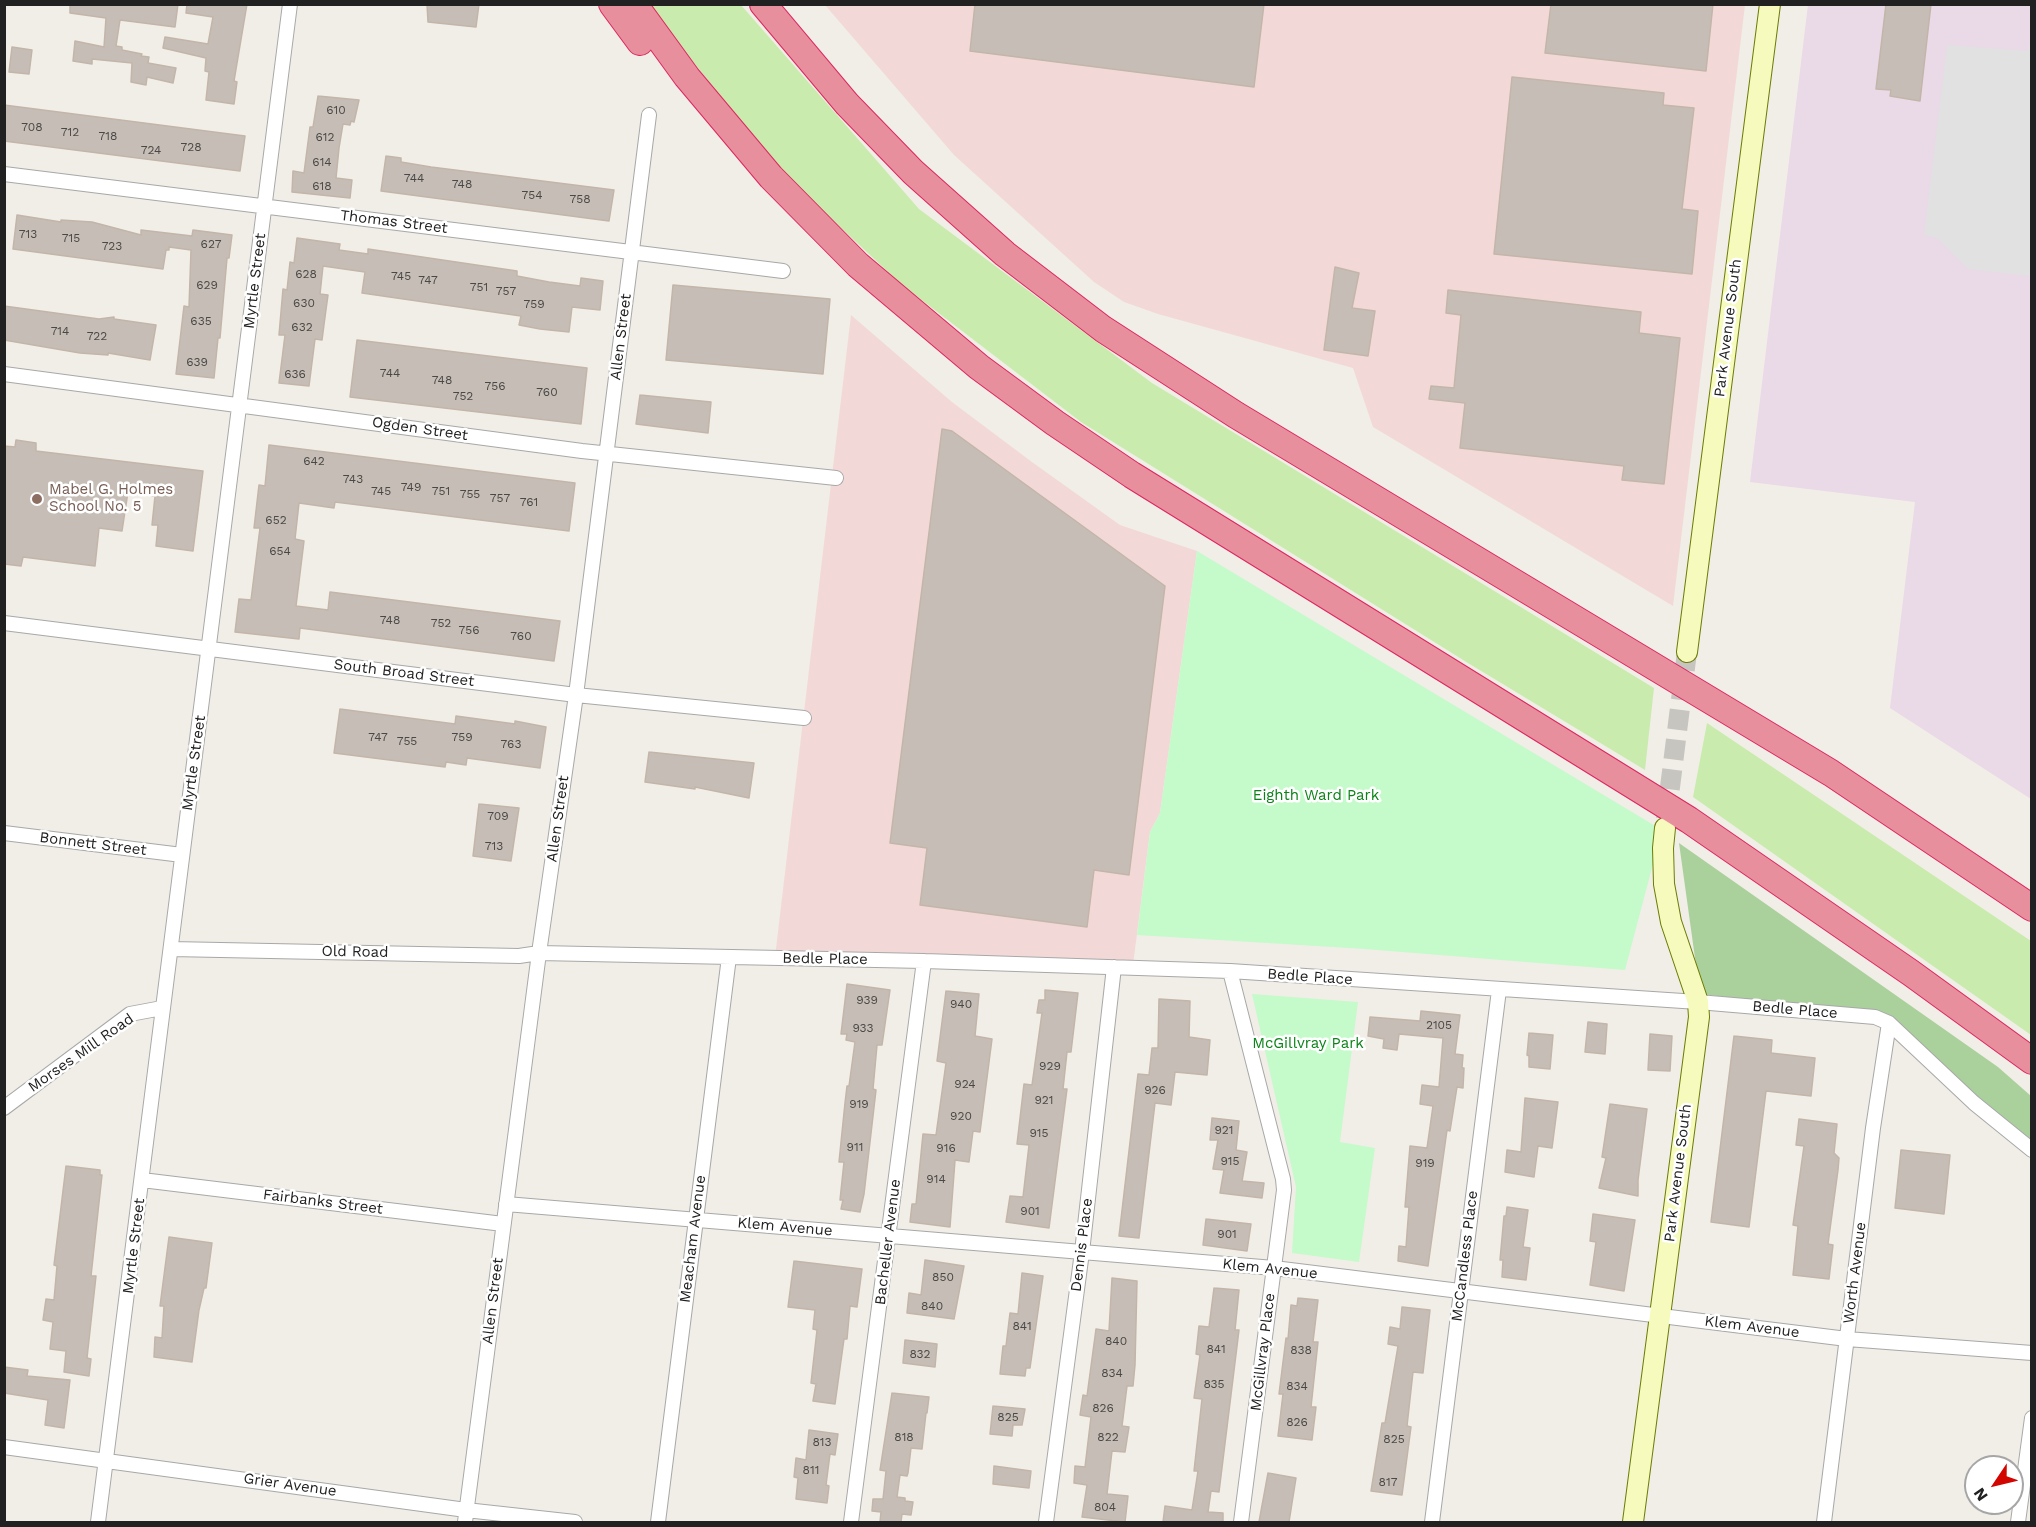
<!DOCTYPE html>
<style>
body{margin:0}
#map{position:relative;width:2036px;height:1527px;overflow:hidden;background:#f1eee7;font-family:"Work Sans",sans-serif}
canvas{display:block}
.frame{position:absolute;inset:0;border:6px solid #212121;pointer-events:none}
.north{position:absolute;left:1964px;top:1455px;width:60px;height:60px;box-sizing:border-box;background:#fff;border:2px solid #a6a6a6;border-radius:50%;rotate:235deg;font-size:16px;font-weight:700;line-height:24px;text-align:center;color:#212121}
.north::after{content:'';display:block;margin:auto;width:21px;height:27px;background:#d20500;clip-path:polygon(50% 0,100% 100%,50% 72%,0 100%)}
</style>
<div id="map">
<canvas width="2036" height="1527"></canvas>
<div class="frame"></div>
<div class="north">N</div>
</div>
<script>
const ctx = document.querySelector('canvas').getContext('2d');
ctx.lineJoin = 'round';
function paint(path, color) { ctx.fillStyle = color; ctx.fill(path, 'evenodd'); }
const poly = rows => new Path2D(rows.map(r => 'M' + r).join(''));
function stroke(path, color, width, dash) { ctx.strokeStyle = color; ctx.lineWidth = width; ctx.lineCap = dash ? 'butt' : 'round'; ctx.setLineDash(dash || []); ctx.stroke(path); }
function drawText(font, color, halo, rows, align = 'center') {
  ctx.font = font + ' "Work Sans",sans-serif'; ctx.lineWidth = 5; ctx.setLineDash([]); ctx.textBaseline = 'middle'; ctx.strokeStyle = halo; ctx.fillStyle = color; for (const [text, x, y, turn = 0] of rows) {
    ctx.save(); ctx.translate(x, y); ctx.rotate((+turn || 0) * Math.PI / 180); ctx.textAlign = isNaN(turn) ? turn : align; if (halo) ctx.strokeText(text, 0, 0); ctx.fillText(text, 0, 0); ctx.restore();
  }
}
paint(poly([
 [825,5,1745,5,1673,606,1373,427,1353,368,1158,314,1124,302,1094,282,954,155],
 [851,315,952,402,1032,462,1120,525,1197,551,1160,813,1150,832,1133,965,775,957]
]), '#f2d9d7');
paint(poly([
 [1808,5,2031,5,2031,799,1890,708,1915,502,1750,482]
]), '#ead9e7');
paint(poly([
 [651,5,741,5,919,209,1152,383,1654,688,1645,770,1468,663,1081,422,902,285,778,169,667,29],
 [1707,723,2031,941,2031,1035,1693,797]
]), '#caebae');
paint(poly([
 [1679,843,1998,1067,2031,1096,2031,1144,1884,1015,1700,994]
]), '#aad19c');
paint(poly([
 [1197,551,1662,830,1625,970,1365,949,1137,935,1150,832,1160,813],
 [1252,994,1358,1002,1340,1142,1375,1148,1359,1262,1292,1253,1296,1187]
]), '#c5facb');
paint(poly([
 [2031,32,2031,276,1968,269,1937,238,1924,235,1947,45,2028,51]
]), '#e1e1e1');
const building = poly([
 [70,4,178,4,175,27,120,20,116,46,122,47,122,50,142,54,141,56,149,57,148,63,176,68,173,83,147,77,146,85,131,82,132,63,92,59,92,64,73,61,75,41,104,47,106,18,70,13,70,4],
 [187,4,247,4,234,81,237,82,234,104,206,100,209,72,205,71,206,58,163,48,165,37,208,44,213,17,186,13,187,4],
 [427,4,479,4,476,27,428,22,427,4],
 [975,4,1264,4,1254,87,970,51,975,4],
 [1551,4,1713,4,1706,71,1545,53,1551,4],
 [1886,4,1931,4,1920,101,1890,96,1891,90,1876,89,1886,4],
 [12,47,32,50,29,74,9,72,12,47],
 [1512,77,1664,93,1663,105,1694,108,1682,209,1698,211,1692,274,1494,254,1512,77],
 [318,96,359,100,354,122,351,121,350,125,343,124,339,148,336,178,352,180,350,198,292,192,293,171,304,173,310,127,313,127,318,96],
 [4,105,245,136,240,171,4,141,4,105],
 [386,156,401,158,401,162,431,167,614,190,609,221,381,191,386,156],
 [17,215,61,222,61,220,92,222,141,235,141,230,192,236,193,230,232,235,229,258,227,258,220,338,218,338,214,378,176,374,184,306,189,307,191,250,169,247,169,250,166,250,163,269,13,249,17,215],
 [297,238,340,244,339,250,368,254,368,249,517,271,517,276,549,282,580,286,581,278,603,281,600,310,572,307,569,332,540,329,519,325,521,316,362,293,365,272,323,266,320,294,328,295,325,317,322,340,315,339,309,386,279,383,285,335,279,335,283,289,287,290,290,262,294,263,297,238],
 [1335,267,1359,273,1352,308,1375,311,1368,356,1324,350,1335,267],
 [673,285,830,299,823,374,666,360,673,285],
 [1448,290,1641,312,1639,333,1680,338,1664,484,1622,480,1624,466,1460,448,1465,403,1429,399,1431,386,1454,388,1461,315,1446,313,1448,290],
 [4,306,99,319,114,317,114,319,156,325,150,360,108,353,108,355,80,353,4,340,4,306],
 [357,340,587,368,581,424,350,397,357,340],
 [640,395,711,402,708,433,636,424,640,395],
 [942,429,952,431,1165,586,1129,875,1094,870,1087,927,920,905,927,848,890,843,942,429],
 [16,440,36,443,36,451,203,471,193,551,156,546,158,525,152,525,155,496,128,492,122,531,99,528,95,566,23,557,21,566,4,564,4,446,15,447,16,440],
 [269,445,575,483,569,531,335,502,334,508,299,503,295,539,304,541,296,606,328,610,330,592,560,621,554,661,300,628,299,639,235,632,239,599,251,600,260,528,254,528,259,485,265,486,269,445],
 [340,709,455,724,456,716,515,724,515,721,546,727,540,768,467,758,466,765,446,762,445,767,334,753,340,709],
 [649,752,754,763,749,798,695,787,695,789,645,782,649,752],
 [479,804,519,808,511,861,473,856,479,804],
 [847,984,890,990,882,1045,877,1045,873,1089,876,1090,864,1194,860,1212,841,1209,843,1200,840,1200,844,1162,839,1162,845,1103,847,1086,849,1086,855,1042,846,1040,847,1034,841,1034,847,984],
 [1045,990,1078,993,1071,1052,1067,1052,1063,1089,1067,1089,1049,1228,1006,1222,1010,1196,1023,1197,1029,1145,1017,1144,1024,1084,1032,1085,1042,1013,1037,1013,1039,1000,1045,1000,1045,990],
 [946,991,979,994,975,1036,992,1039,980,1132,973,1131,969,1162,955,1160,950,1227,910,1222,912,1204,916,1204,923,1134,936,1135,946,1063,937,1061,946,991],
 [1159,999,1190,1001,1189,1037,1210,1040,1207,1075,1175,1072,1171,1105,1155,1103,1139,1238,1119,1236,1138,1074,1149,1075,1152,1048,1158,1048,1159,999],
 [1421,1011,1460,1015,1455,1054,1463,1055,1462,1068,1464,1068,1463,1088,1457,1087,1450,1131,1447,1130,1428,1266,1398,1261,1399,1246,1406,1247,1409,1207,1405,1207,1410,1146,1427,1148,1433,1106,1420,1104,1422,1085,1439,1087,1443,1038,1399,1034,1397,1050,1383,1048,1384,1039,1368,1036,1370,1017,1420,1021,1421,1011],
 [1588,1022,1607,1024,1605,1054,1585,1052,1588,1022],
 [1529,1033,1553,1035,1550,1069,1529,1067,1529,1056,1527,1055,1529,1033],
 [1650,1034,1672,1036,1670,1071,1648,1070,1650,1034],
 [1734,1036,1772,1040,1771,1053,1815,1058,1811,1096,1766,1091,1749,1227,1711,1222,1734,1036],
 [1525,1098,1558,1102,1552,1148,1538,1146,1534,1177,1505,1172,1507,1150,1521,1152,1525,1098],
 [1610,1104,1647,1109,1638,1180,1638,1196,1599,1188,1606,1158,1602,1157,1610,1104],
 [1212,1118,1239,1121,1236,1150,1247,1152,1242,1181,1264,1183,1262,1198,1220,1193,1224,1170,1213,1169,1218,1140,1210,1140,1212,1118],
 [1799,1119,1837,1124,1834,1153,1839,1158,1838,1170,1828,1244,1833,1245,1829,1279,1793,1275,1798,1226,1793,1225,1804,1146,1796,1145,1799,1119],
 [1901,1150,1950,1155,1944,1214,1895,1208,1901,1150],
 [66,1166,100,1170,100,1175,102,1175,91,1276,96,1276,87,1358,91,1359,89,1376,64,1372,66,1351,50,1349,53,1322,43,1320,46,1299,54,1300,57,1266,54,1265,66,1166],
 [1507,1207,1528,1210,1523,1247,1530,1248,1526,1280,1502,1277,1503,1260,1500,1260,1504,1216,1506,1216,1507,1207],
 [1593,1214,1635,1220,1624,1291,1590,1285,1596,1242,1590,1241,1593,1214],
 [1206,1219,1251,1224,1247,1251,1203,1245,1206,1219],
 [169,1237,212,1243,206,1288,204,1288,199,1310,192,1362,154,1357,155,1337,162,1338,164,1306,160,1306,169,1237],
 [925,1260,964,1266,954,1319,907,1313,909,1293,921,1295,925,1260],
 [794,1261,862,1269,857,1307,850,1306,847,1339,844,1339,835,1404,813,1401,816,1384,811,1383,817,1330,813,1329,815,1310,788,1307,794,1261],
 [1022,1273,1043,1276,1030,1368,1026,1368,1025,1376,1000,1374,1003,1346,1006,1346,1010,1313,1018,1314,1022,1273],
 [1112,1278,1137,1281,1135,1365,1133,1386,1127,1386,1122,1426,1129,1427,1125,1452,1112,1451,1107,1494,1128,1496,1125,1522,1082,1517,1087,1485,1074,1483,1075,1466,1085,1467,1091,1417,1080,1415,1083,1395,1087,1396,1096,1329,1109,1331,1112,1278],
 [1214,1288,1239,1290,1235,1330,1239,1330,1219,1492,1211,1491,1208,1512,1223,1513,1223,1522,1163,1522,1165,1506,1192,1510,1198,1471,1194,1471,1202,1399,1194,1398,1200,1355,1196,1354,1199,1326,1209,1327,1214,1288],
 [1298,1298,1318,1300,1313,1342,1318,1342,1311,1407,1316,1407,1312,1440,1278,1436,1283,1394,1279,1394,1286,1338,1288,1339,1291,1305,1297,1306,1298,1298],
 [1402,1307,1430,1310,1423,1373,1413,1372,1407,1426,1411,1427,1402,1495,1371,1491,1382,1423,1385,1423,1398,1346,1388,1344,1390,1327,1400,1329,1402,1307],
 [905,1340,937,1344,935,1367,903,1363,905,1340],
 [4,1367,28,1370,27,1376,70,1380,64,1428,45,1425,48,1400,4,1393,4,1367],
 [892,1393,929,1397,927,1413,926,1413,922,1449,911,1448,908,1473,907,1476,900,1475,897,1497,905,1498,905,1501,913,1502,911,1515,902,1514,901,1522,880,1522,881,1512,872,1511,873,1499,883,1499,886,1471,880,1470,892,1393],
 [993,1406,1025,1409,1022,1425,1013,1425,1012,1436,990,1434,993,1406],
 [809,1430,838,1434,835,1455,830,1454,826,1485,829,1486,827,1503,796,1499,798,1478,794,1477,796,1458,806,1460,809,1430],
 [994,1466,1031,1471,1029,1488,993,1484,994,1466],
 [1268,1473,1296,1478,1289,1522,1259,1522,1268,1473]
]);
paint(building, '#c6beb6');
stroke(building, '#c3b5a9', 1.5);
stroke(poly([
 [1666,819,1687,652]
]), '#c7c5bf', 20, [20, 10]);
const street = poly([
 [4,174,783,271],
 [4,374,582,451,836,478],
 [4,623,576,695,804,718],
 [4,833,182,855],
 [171,949,519,956,539,953,924,961,1230,971,1698,1002,1875,1017,1889,1023,1974,1103,2032,1150],
 [1230,971,1283,1179,1284,1190,1241,1522],
 [4,1108,130,1014,162,1008],
 [142,1180,503,1224],
 [506,1204,1274,1268,1847,1339,2032,1353],
 [4,1447,466,1510,575,1522],
 [98,1522,290,4],
 [465,1522,539,953,576,695,649,115],
 [658,1522,729,957],
 [851,1522,924,961],
 [1046,1522,1082,1252,1114,967],
 [1432,1522,1499,990],
 [1824,1522,1873,1128,1889,1023],
 [2018,1522,2032,1418]
]);
const secondary = poly([
 [1687,652,1770,4],
 [1633,1522,1699,1017,1698,1002,1671,922,1664,884,1663,848,1665,828]
]);
const highway = poly([
 [612,4,640,42],
 [634,4,687,77,771,177,858,265,979,367,1055,423,1132,475,1689,820,1911,973,2032,1061],
 [763,4,847,104,913,172,1005,254,1103,329,1236,415,1831,773,2032,908]
]);
stroke(street, '#a8a8a8', 16);
stroke(secondary, '#6c7c04', 22);
stroke(highway, '#dd2661', 28);
stroke(street, '#fff', 14);
stroke(secondary, '#f6fabc', 20);
stroke(highway, '#e88f9e', 26);
for (const [x, y, r, color] of [
 [37,499,6,"#8d6e63"]
]) { const dot = new Path2D(); dot.arc(x, y, r, 0, 2 * Math.PI); ctx.fillStyle = color; ctx.fill(dot); stroke(dot, '#fff', 2); }
drawText('12px', '#4a4846', null, [
 ["610",336,110],
 ["708",32,127],
 ["712",70,132],
 ["718",108,136],
 ["612",325,137],
 ["728",191,147],
 ["724",151,150],
 ["614",322,162],
 ["744",414,178],
 ["748",462,184],
 ["618",322,186],
 ["754",532,195],
 ["758",580,199],
 ["713",28,234],
 ["715",71,238],
 ["627",211,244],
 ["723",112,246],
 ["628",306,274],
 ["745",401,276],
 ["747",428,280],
 ["629",207,285],
 ["751",479,287],
 ["757",506,291],
 ["630",304,303],
 ["759",534,304],
 ["635",201,321],
 ["632",302,327],
 ["714",60,331],
 ["722",97,336],
 ["639",197,362],
 ["744",390,373],
 ["636",295,374],
 ["748",442,380],
 ["756",495,386],
 ["760",547,392],
 ["752",463,396],
 ["642",314,461],
 ["743",353,479],
 ["749",411,487],
 ["745",381,491],
 ["751",441,491],
 ["755",470,494],
 ["757",500,498],
 ["761",529,502],
 ["652",276,520],
 ["654",280,551],
 ["748",390,620],
 ["752",441,623],
 ["756",469,630],
 ["760",521,636],
 ["747",378,737],
 ["759",462,737],
 ["755",407,741],
 ["763",511,744],
 ["709",498,816],
 ["713",494,846],
 ["939",867,1000],
 ["940",961,1004],
 ["2105",1439,1025],
 ["933",863,1028],
 ["929",1050,1066],
 ["924",965,1084],
 ["926",1155,1090],
 ["921",1044,1100],
 ["919",859,1104],
 ["920",961,1116],
 ["921",1224,1130],
 ["915",1039,1133],
 ["911",855,1147],
 ["916",946,1148],
 ["915",1230,1161],
 ["919",1425,1163],
 ["914",936,1179],
 ["901",1030,1211],
 ["901",1227,1234],
 ["850",943,1277],
 ["840",932,1306],
 ["841",1022,1326],
 ["840",1116,1341],
 ["841",1216,1349],
 ["838",1301,1350],
 ["832",920,1354],
 ["834",1112,1373],
 ["835",1214,1384],
 ["834",1297,1386],
 ["826",1103,1408],
 ["825",1008,1417],
 ["826",1297,1422],
 ["818",904,1437],
 ["822",1108,1437],
 ["825",1394,1439],
 ["813",822,1442],
 ["811",811,1470],
 ["817",1388,1482],
 ["804",1105,1507]
]);
drawText('15px', '#212121', '#fff', [
 ["Thomas Street",394,222,7],
 ["Myrtle Street",255,281,-83],
 ["Park Avenue South",1728,328,-83],
 ["Allen Street",621,337,-83],
 ["Ogden Street",420,429,8],
 ["South Broad Street",404,673,7],
 ["Myrtle Street",194,763,-82],
 ["Allen Street",558,819,-82],
 ["Bonnett Street",93,844,7],
 ["Old Road",355,952,1],
 ["Bedle Place",825,959,1],
 ["Bedle Place",1310,977,4],
 ["Bedle Place",1795,1010,5],
 ["Morses Mill Road",81,1053,-35],
 ["Park Avenue South",1678,1173,-83],
 ["Fairbanks Street",323,1202,7],
 ["Klem Avenue",785,1227,5],
 ["Meacham Avenue",693,1239,-83],
 ["Bacheller Avenue",888,1242,-83],
 ["Dennis Place",1082,1245,-83],
 ["Myrtle Street",134,1246,-83],
 ["McCandless Place",1465,1256,-83],
 ["Klem Avenue",1270,1269,6],
 ["Worth Avenue",1855,1273,-83],
 ["Allen Street",493,1301,-83],
 ["Klem Avenue",1752,1327,7],
 ["McGillvray Place",1263,1352,-83],
 ["Grier Avenue",290,1485,8]
]);
drawText('15px', '#785e54', '#fff', [
 ["Mabel G. Holmes",49,490],
 ["School No. 5",49,507]
], 'left');
drawText('15px', '#0b8318', '#fff', [
 ["Eighth Ward Park",1316,796],
 ["McGillvray Park",1308,1044]
]);
</script>
